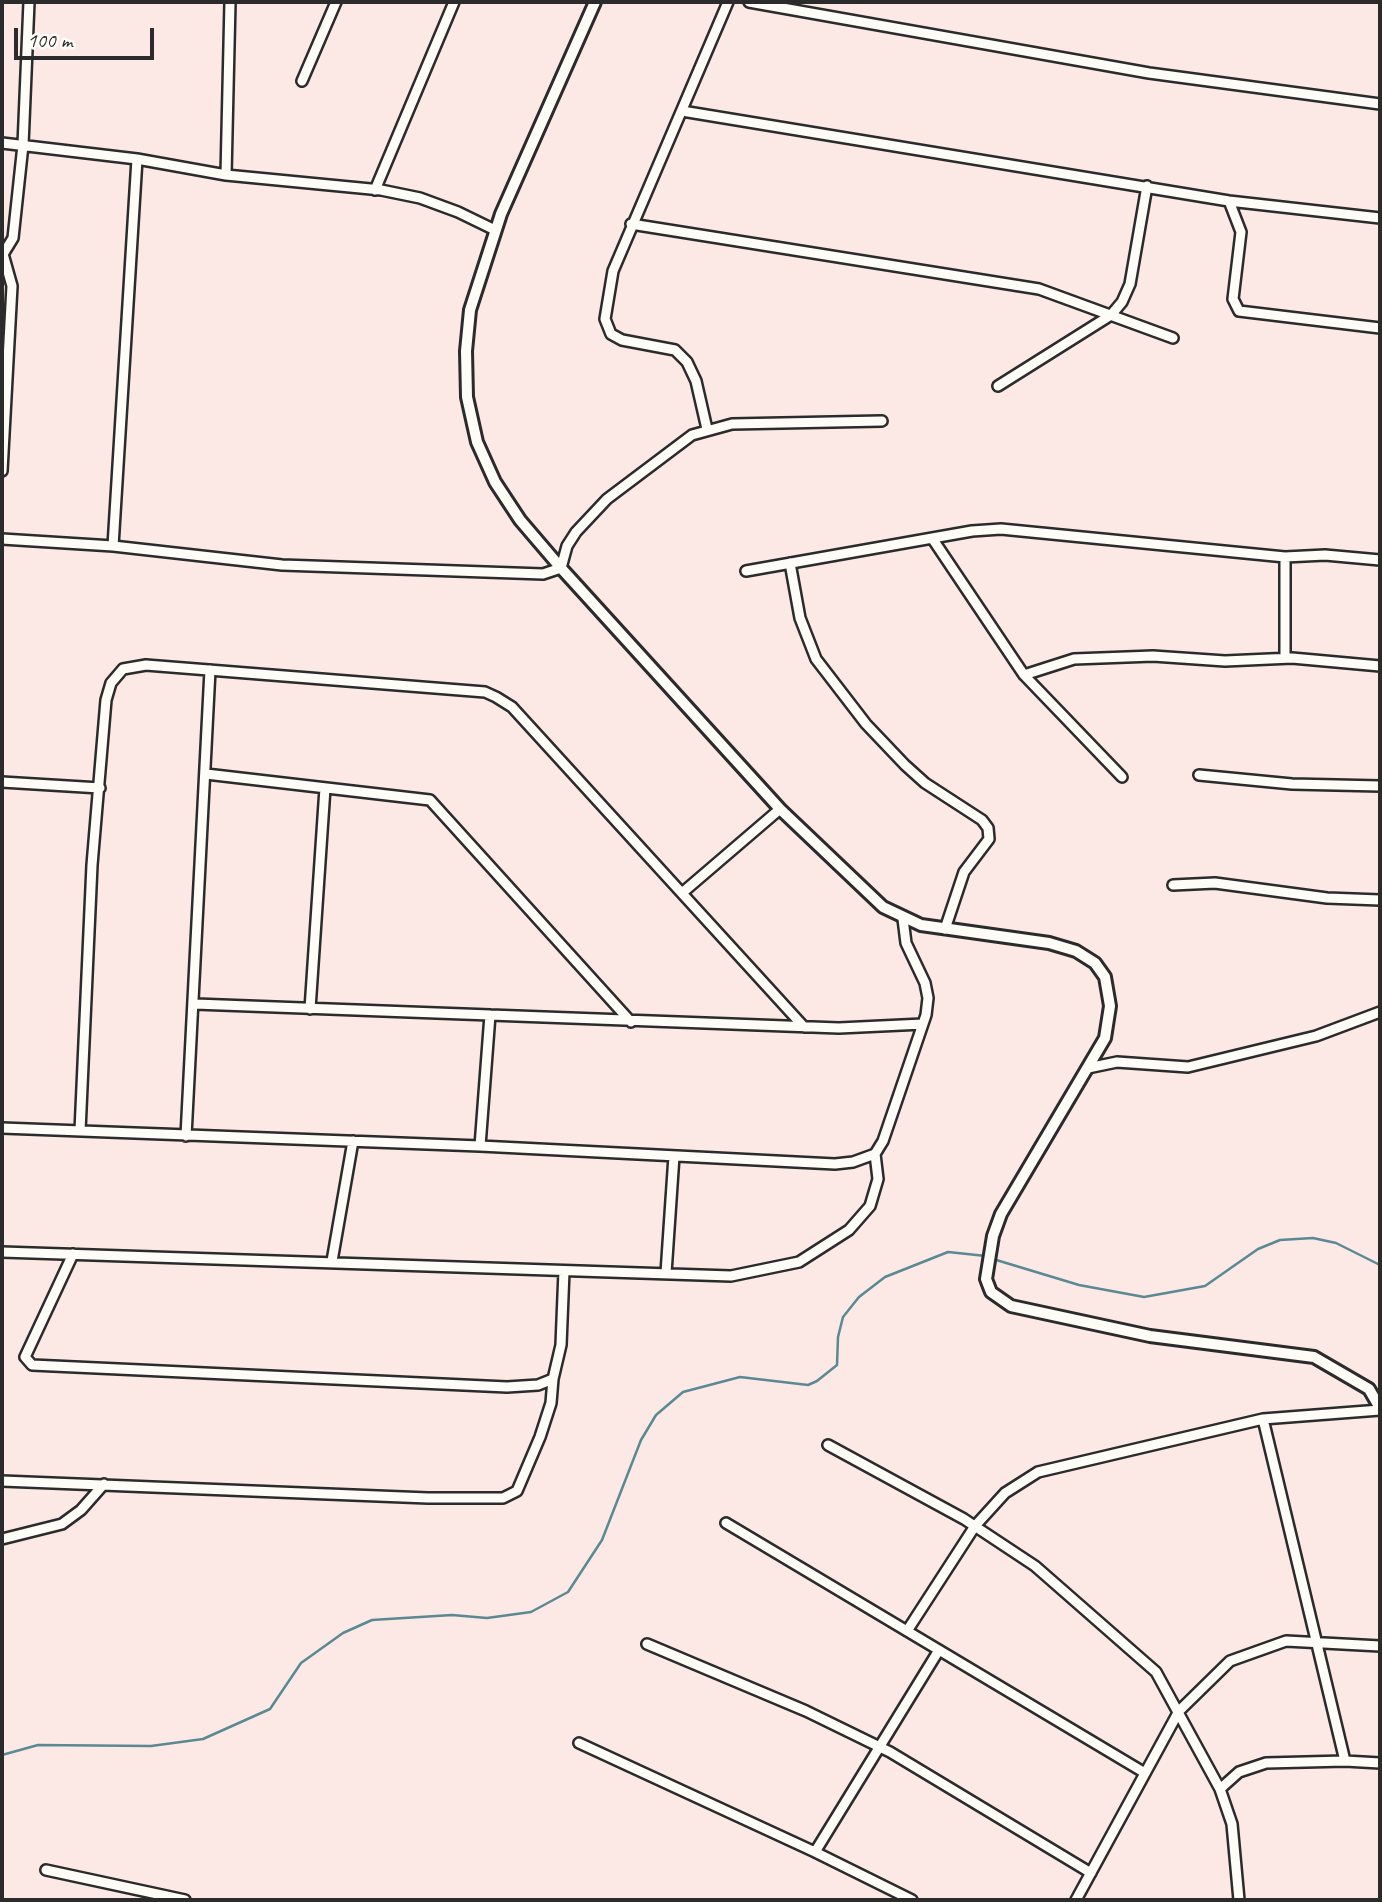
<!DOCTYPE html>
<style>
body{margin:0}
#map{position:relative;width:1382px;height:1902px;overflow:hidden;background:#fce8e4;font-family:Caveat,sans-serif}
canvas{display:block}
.frame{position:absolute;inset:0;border:4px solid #2b2b2b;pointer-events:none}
.scale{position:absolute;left:14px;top:28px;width:140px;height:32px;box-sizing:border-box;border:4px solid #2b2b2b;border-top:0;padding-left:9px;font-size:21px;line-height:24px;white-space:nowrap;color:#2b2b2b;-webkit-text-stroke:5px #fdfcf7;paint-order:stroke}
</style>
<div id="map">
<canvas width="1382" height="1902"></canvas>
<div class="frame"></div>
<div class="scale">100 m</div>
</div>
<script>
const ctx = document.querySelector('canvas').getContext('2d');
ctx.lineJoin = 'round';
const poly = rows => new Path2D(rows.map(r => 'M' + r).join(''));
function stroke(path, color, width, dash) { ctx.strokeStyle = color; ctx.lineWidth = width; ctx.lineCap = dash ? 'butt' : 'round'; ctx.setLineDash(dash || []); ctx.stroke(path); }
stroke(poly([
 [993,1259,1079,1285,1144,1297,1205,1286,1258,1249,1280,1240,1313,1238,1336,1243,1380,1265],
 [2,1755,38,1745,151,1746,203,1739,270,1709,301,1663,343,1633,372,1620,452,1615,487,1618,531,1612,568,1592,602,1540,641,1440,656,1415,683,1392,740,1377,808,1385,817,1381,837,1365,838,1337,843,1317,859,1297,885,1277,948,1252,986,1256]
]), '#5a8993', 2.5);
const minor = poly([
 [749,2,1149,73,1380,104],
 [302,81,336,2],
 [682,111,1229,201,1380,218],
 [2,143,137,159,226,175,381,190,420,198,458,212,495,230],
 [226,175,230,2],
 [375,190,454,2],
 [1229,201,1241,232,1233,299,1239,311,1380,328],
 [631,224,1039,289,1173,338],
 [2,256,13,238,23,145,29,2],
 [998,386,1111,315,1122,302,1130,284,1147,186],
 [707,429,696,381,687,362,675,350,622,340,611,334,605,319,613,271,728,2],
 [2,471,12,286,3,254],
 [932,538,1024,675,1122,777],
 [2,539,113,546,282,565,543,574,561,568,567,546,576,532,607,499,692,435,732,424,882,421],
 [113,546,137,159],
 [1285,557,1285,658],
 [790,563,800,618,816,659,866,724,905,765,925,783,982,820,988,828,989,839,964,872,945,929],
 [746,571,972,531,1001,529,1285,557,1325,555,1380,560],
 [1024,675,1074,659,1153,656,1225,661,1292,658,1380,666],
 [206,774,430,800,631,1022],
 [1199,775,1292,784,1380,786],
 [2,782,100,788],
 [1173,885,1215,883,1327,898,1380,900],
 [682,893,780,809],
 [195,1004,839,1028,923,1024],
 [310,1009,325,788],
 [1088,1068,1117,1062,1188,1067,1316,1036,1380,1012],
 [2,1128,480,1146,835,1164,853,1162,875,1154,883,1141,926,1015,928,998,925,983,906,943,903,919],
 [80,1131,92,865,106,700,111,683,123,669,146,665,485,692,496,697,512,707,804,1027],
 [186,1136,210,670],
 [480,1146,490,1015],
 [2,1252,731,1276,799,1262,849,1230,870,1206,878,1179,875,1154],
 [73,1254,25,1357,32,1365,507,1387,538,1385,553,1379,561,1345,564,1271],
 [332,1261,353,1141],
 [666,1273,674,1156],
 [1263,1419,1345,1761],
 [828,1445,964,1519,1035,1566,1156,1672,1220,1789,1232,1824,1239,1900],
 [2,1481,428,1498,503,1498,517,1491,540,1437,551,1403,553,1379],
 [726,1523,1145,1773],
 [2,1539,62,1524,81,1510,104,1484],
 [907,1631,975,1526,1005,1493,1038,1472,1263,1419,1380,1410],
 [647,1644,806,1711,890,1752,1091,1873],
 [579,1743,815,1852,912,1900],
 [1220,1789,1239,1772,1266,1763,1345,1761,1380,1763],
 [815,1852,939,1650],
 [46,1870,185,1900],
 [1076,1900,1179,1711,1230,1661,1286,1641,1380,1646]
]);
const tertiary = poly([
 [595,2,501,214,470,310,466,351,467,397,477,442,495,482,520,520,561,568,780,809,883,907,921,925,1049,943,1076,951,1095,963,1105,977,1110,1006,1105,1038,1001,1214,993,1236,986,1279,991,1292,1011,1306,1150,1336,1314,1357,1369,1389,1380,1408]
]);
stroke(minor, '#2b2b2b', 14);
stroke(tertiary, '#2b2b2b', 16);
stroke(minor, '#fdfcf7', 9);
stroke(tertiary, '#fdfcf7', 10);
</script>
